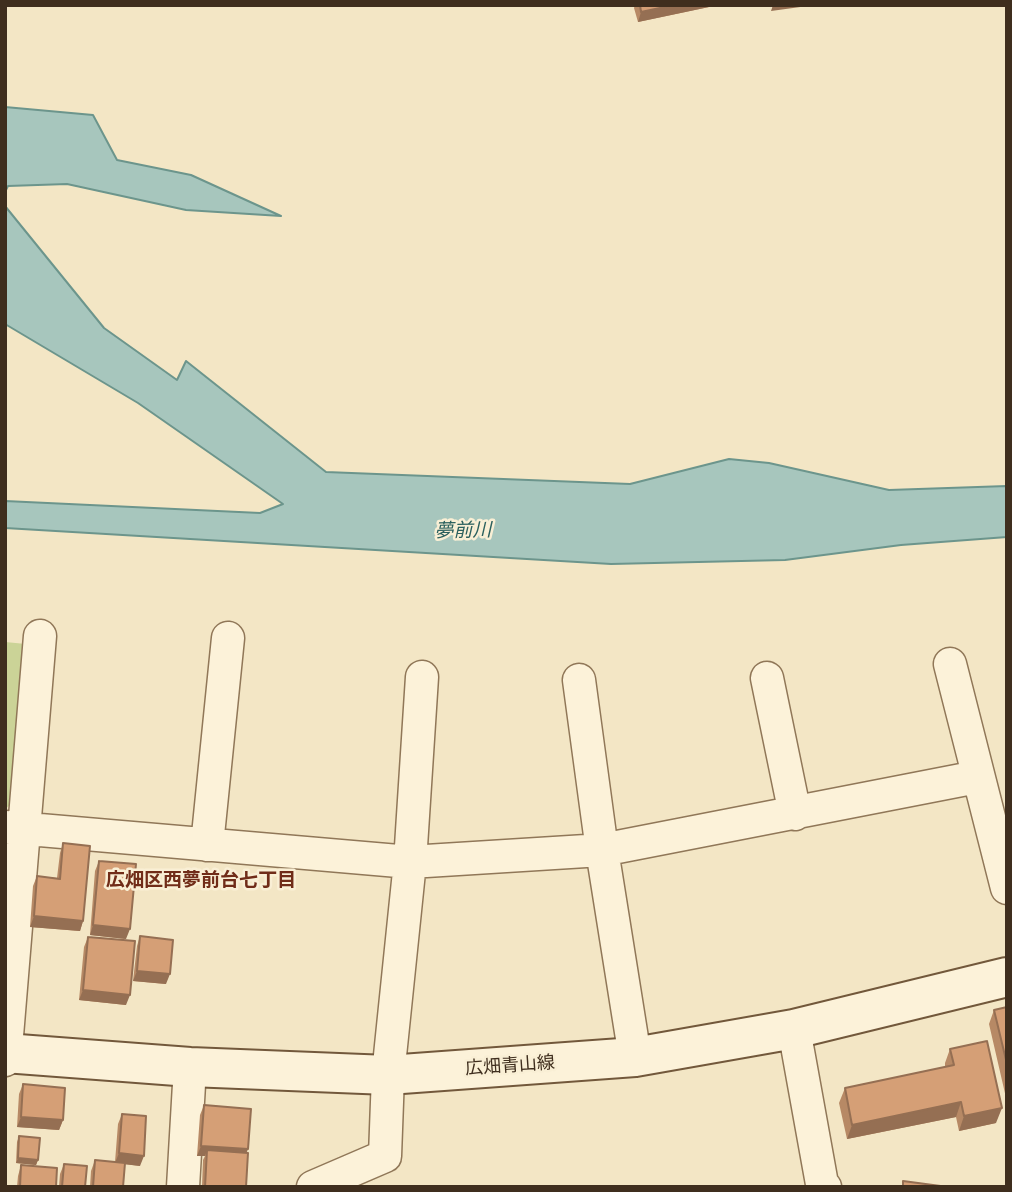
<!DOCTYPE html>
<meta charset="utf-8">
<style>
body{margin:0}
#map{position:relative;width:1012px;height:1192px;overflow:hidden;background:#f3e6c5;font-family:"IBM Plex Serif",serif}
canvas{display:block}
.frame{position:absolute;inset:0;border:7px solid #3f2e1e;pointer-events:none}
</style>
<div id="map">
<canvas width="1012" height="1192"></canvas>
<div class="frame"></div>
</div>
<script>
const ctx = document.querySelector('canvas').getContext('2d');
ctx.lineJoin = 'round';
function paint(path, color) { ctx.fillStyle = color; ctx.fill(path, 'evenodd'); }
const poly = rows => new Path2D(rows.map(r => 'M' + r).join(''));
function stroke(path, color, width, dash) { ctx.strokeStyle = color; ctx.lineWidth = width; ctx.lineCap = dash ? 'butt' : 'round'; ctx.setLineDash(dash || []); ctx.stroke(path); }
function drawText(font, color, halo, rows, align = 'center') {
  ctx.font = font + ' "IBM Plex Serif","Noto Sans JP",serif'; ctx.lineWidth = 5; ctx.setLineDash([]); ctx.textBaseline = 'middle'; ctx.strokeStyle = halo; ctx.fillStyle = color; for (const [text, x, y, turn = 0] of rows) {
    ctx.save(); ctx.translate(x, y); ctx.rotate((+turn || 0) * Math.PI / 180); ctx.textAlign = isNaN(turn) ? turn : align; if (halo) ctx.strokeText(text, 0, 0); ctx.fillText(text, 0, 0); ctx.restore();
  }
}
paint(poly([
 [5,642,26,644,15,801,5,809]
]), '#cbd397');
const water = poly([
 [5,107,93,115,117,160,191,175,281,216,186,210,67,184,8,186,5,192,5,107],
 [5,206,104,328,177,380,186,361,326,472,630,484,729,459,769,463,889,490,1007,486,1007,537,901,545,785,560,611,564,5,528,5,501,260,513,283,504,138,403,5,324,5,206]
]);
paint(water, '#a7c6bd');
stroke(water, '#6c958c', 2);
const street = poly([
 [950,664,1007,888],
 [767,678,795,814],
 [579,680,602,850,635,1057],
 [5,827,410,862,602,850,977,777],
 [207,845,228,638],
 [794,1029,822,1184,825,1187],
 [5,1060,40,636],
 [183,1187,190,1067],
 [313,1187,385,1156,388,1075,410,862,422,677]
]);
const secondary = poly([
 [5,1053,190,1067,388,1075,635,1057,794,1029,1007,977]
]);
stroke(street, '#907758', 35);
stroke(secondary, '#72583b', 42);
stroke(street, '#fcf2d9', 32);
stroke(secondary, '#fcf2d9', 38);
paint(poly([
 [635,5,710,5,709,7,638,22,634,8],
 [63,843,83,921,80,931,30,927,33,886,37,876,57,878,60,853],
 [99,861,126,939,90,935,95,871],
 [140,936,166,984,133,981,137,946],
 [88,937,126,1005,79,1000,84,947],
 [1007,1007,1007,1102,989,1024,994,1010],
 [950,1049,996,1123,959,1131,956,1117,847,1139,839,1103,845,1088,945,1067,945,1063],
 [23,1084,63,1120,59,1130,17,1127,19,1094],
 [204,1105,247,1153,246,1187,202,1187,203,1160,205,1156,197,1156,200,1115],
 [122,1114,140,1166,124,1164,123,1187,90,1187,91,1171,95,1160,115,1162,118,1124],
 [19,1136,38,1160,36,1165,16,1163,17,1142],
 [64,1164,85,1187,59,1187,60,1174],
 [21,1165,56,1187,17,1187,18,1176]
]), '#b78965');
paint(poly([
 [674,5,710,5,709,7,638,22,641,12],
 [773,5,815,5,771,11],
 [34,916,83,921,80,931,30,927],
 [93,925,130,929,126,939,90,935],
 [137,971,170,974,166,984,133,981],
 [83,990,130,995,126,1005,79,1000],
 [961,1102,956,1117,847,1139,852,1125],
 [1002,1108,996,1123,959,1131,964,1116],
 [21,1117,63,1120,59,1130,17,1127],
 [201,1146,248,1149,244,1159,207,1150,205,1156,197,1156],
 [119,1153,144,1156,140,1166,115,1163],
 [18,1158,38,1160,36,1165,16,1163]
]), '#956f53');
const building = poly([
 [640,5,674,5,641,12,640,5],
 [63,843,90,846,83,921,34,916,37,876,60,879,63,843],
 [99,861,136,864,130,929,93,925,99,861],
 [140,936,173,940,170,974,137,971,140,936],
 [88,937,135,941,130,995,83,990,88,937],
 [1007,1007,1007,1064,994,1010,1007,1007],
 [987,1041,1002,1108,964,1116,961,1102,852,1125,845,1088,954,1065,950,1049,987,1041],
 [23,1084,65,1088,63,1120,21,1117,23,1084],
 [204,1105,251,1109,248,1149,201,1146,204,1105],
 [122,1114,146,1116,144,1156,119,1153,122,1114],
 [19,1136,40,1138,38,1160,18,1158,19,1136],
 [207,1150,248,1153,246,1187,205,1187,207,1150],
 [95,1160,125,1163,123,1187,93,1187,95,1160],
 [64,1164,87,1166,85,1187,62,1187,64,1164],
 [21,1165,57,1168,56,1187,20,1187,21,1165],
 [903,1181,948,1187,903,1187,903,1181]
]);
paint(building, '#d59f76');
stroke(building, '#956f53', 2);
drawText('18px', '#3f2e1e', '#f9efd5', [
 ["広畑青山線",510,1066,-4]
]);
drawText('italic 19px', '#2b605e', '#f9efd5', [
 ["夢前川",463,531,-1]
]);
drawText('bold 19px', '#702c18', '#f9efd5', [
 ["広畑区西夢前台七丁目",201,881]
]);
</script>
